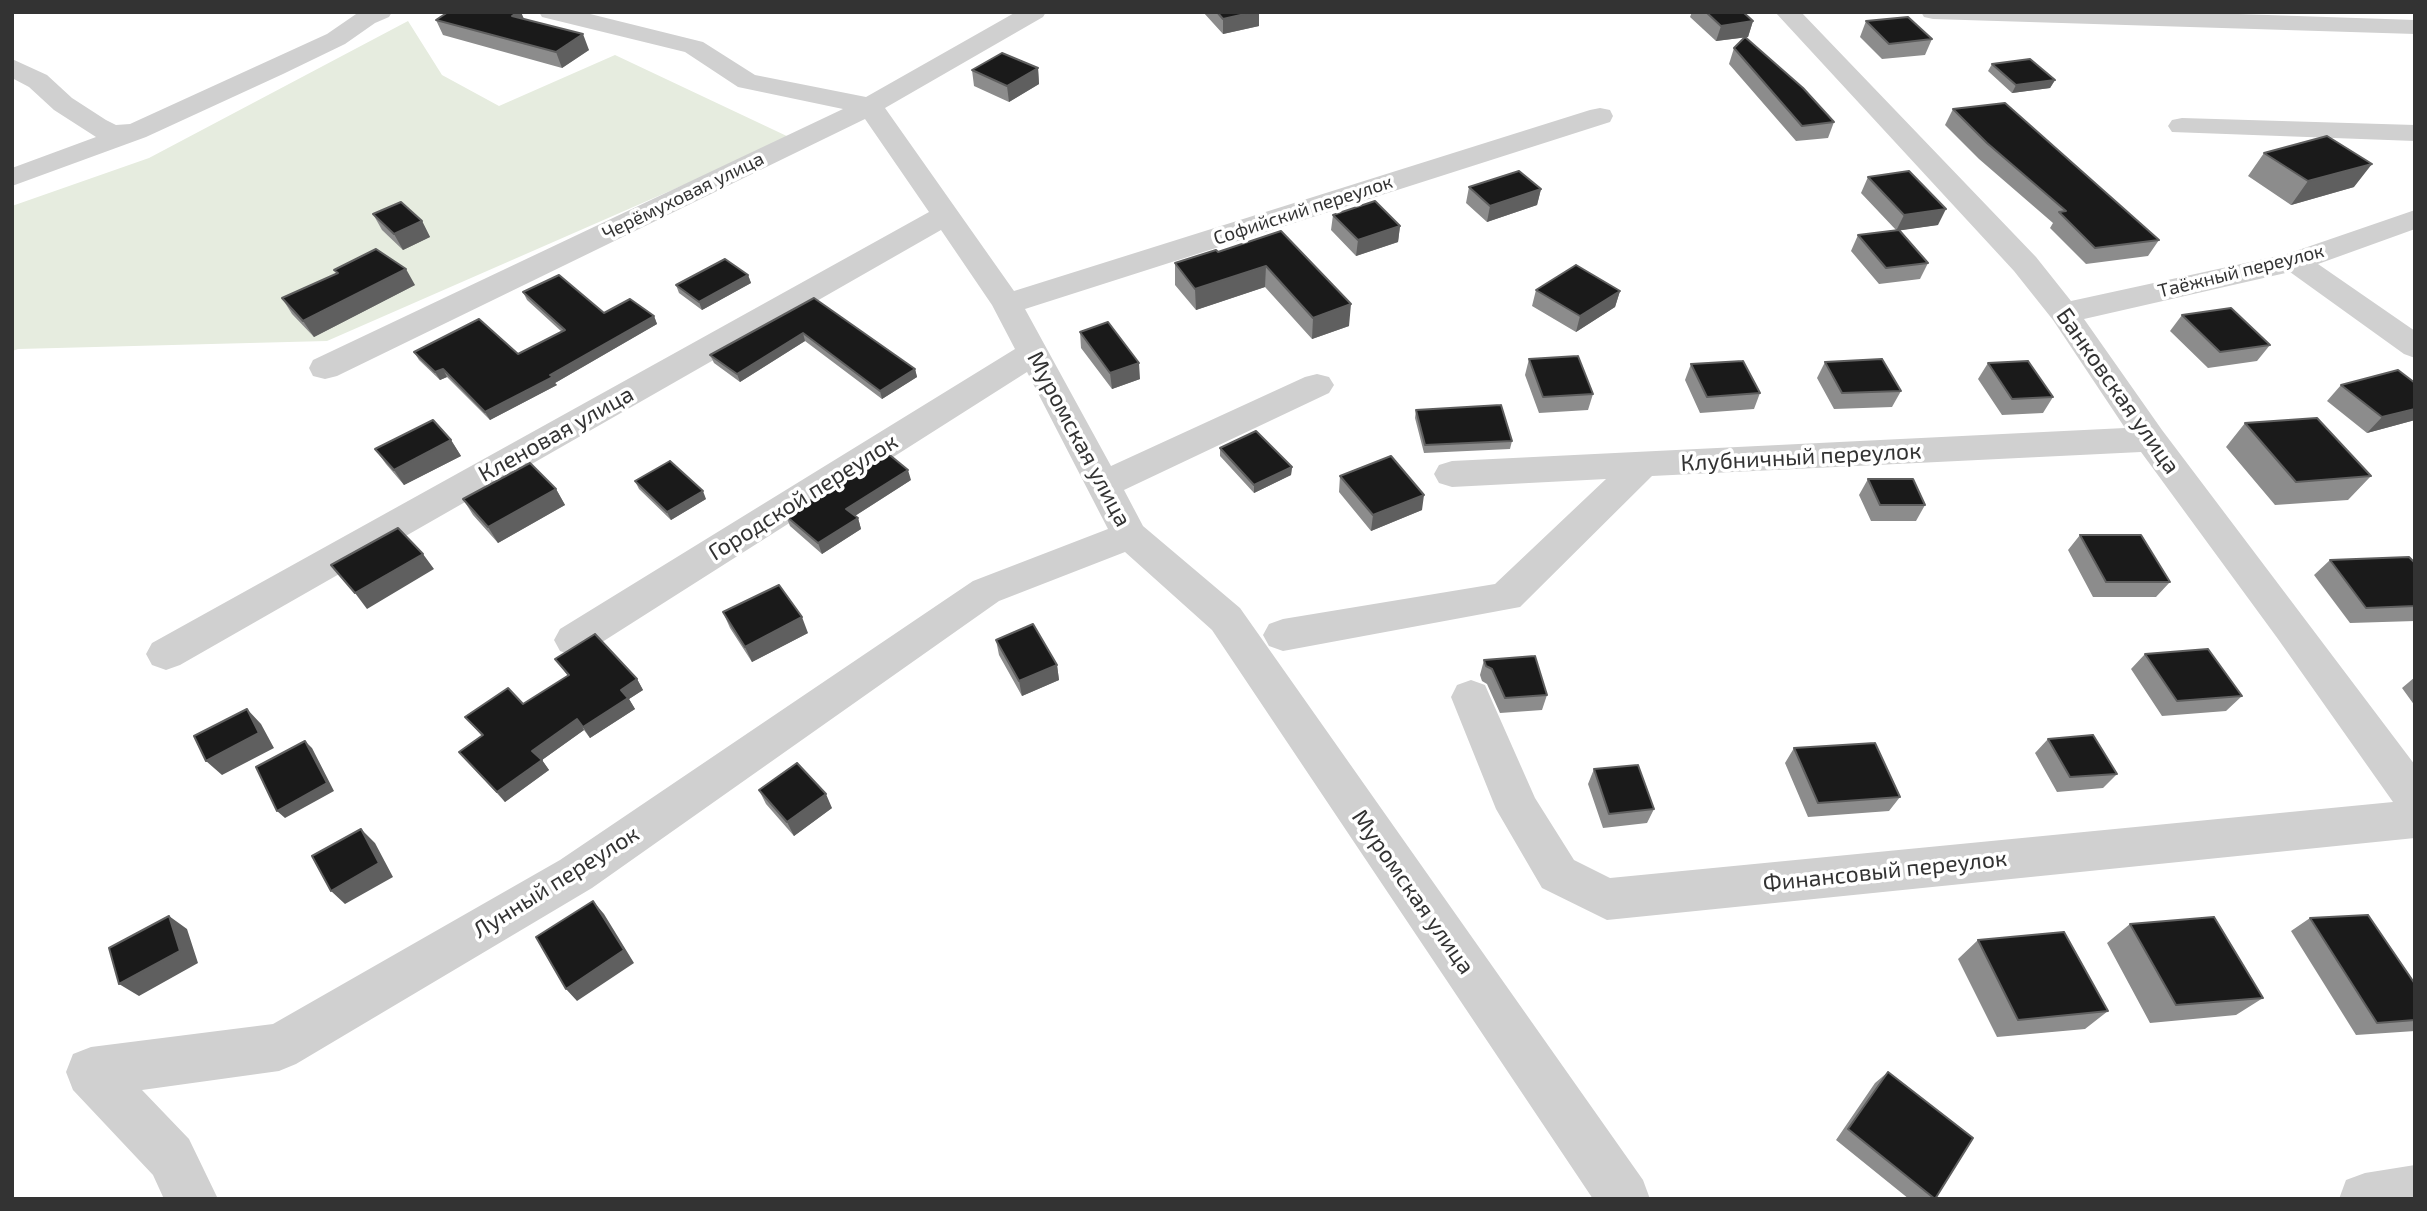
<!DOCTYPE html>
<meta charset="utf-8">
<style>
body{margin:0}
#map{position:relative;width:2427px;height:1211px;overflow:hidden;background:#fff;font-family:"Exo 2",sans-serif}
canvas{display:block}
.frame{position:absolute;inset:0;border:14px solid #333;pointer-events:none}
</style>
<div id="map">
<canvas width="2427" height="1211"></canvas>
<div class="frame"></div>
</div>
<script>
const ctx = document.querySelector('canvas').getContext('2d');
ctx.lineJoin = 'round';
function paint(path, color) { ctx.fillStyle = color; ctx.fill(path, 'evenodd'); }
const poly = rows => new Path2D(rows.map(r => 'M' + r).join(''));
function stroke(path, color, width, dash) { ctx.strokeStyle = color; ctx.lineWidth = width; ctx.lineCap = dash ? 'butt' : 'round'; ctx.setLineDash(dash || []); ctx.stroke(path); }
function drawText(font, color, halo, rows, align = 'center') {
  ctx.font = font + ' "Exo 2",sans-serif'; ctx.lineWidth = 7; ctx.setLineDash([]); ctx.textBaseline = 'middle'; ctx.strokeStyle = halo; ctx.fillStyle = color; for (const [text, x, y, turn = 0] of rows) {
    ctx.save(); ctx.translate(x, y); ctx.rotate((+turn || 0) * Math.PI / 180); ctx.textAlign = isNaN(turn) ? turn : align; if (halo) ctx.strokeText(text, 0, 0); ctx.fillText(text, 0, 0); ctx.restore();
  }
}
paint(poly([
 [408,21,442,75,499,106,615,55,791,138,327,341,18,349,12,351,12,206,149,158]
]), '#e6ecdf');
paint(poly([
 [359,12,392,12,389,17,375,23,345,44,283,74,146,137,12,186,12,168,96,137,54,110,29,87,12,78,12,59,47,75,72,98,106,120,116,125,130,124,327,34,359,12],
 [539,12,582,12,703,42,755,75,866,97,1016,12,1046,12,1043,17,885,108,1014,291,1590,110,1600,108,1610,110,1613,116,1610,122,1025,309,1111,466,1305,377,1317,374,1329,377,1334,385,1329,393,1124,490,1143,526,1240,608,1643,1180,1650,1199,1593,1199,1212,630,1125,552,999,601,592,888,296,1064,279,1071,142,1090,189,1139,218,1199,164,1199,153,1175,73,1090,66,1072,73,1054,91,1047,273,1024,560,860,973,581,1108,529,1027,372,588,651,574,656,560,651,554,640,560,629,1015,349,992,305,941,230,180,665,166,670,152,665,146,654,152,643,929,212,865,119,337,376,325,379,313,376,309,368,313,360,843,109,738,87,685,52,542,17,539,12],
 [1775,12,1801,12,2036,257,2071,301,2287,254,2415,210,2415,229,2318,264,2415,331,2415,358,2404,354,2290,272,2084,319,2162,430,2415,765,2415,838,1607,920,1542,888,1496,809,1451,697,1457,685,1471,680,1485,685,1535,798,1574,860,1610,878,2393,802,2278,639,2141,452,1652,476,1520,607,1283,651,1269,646,1263,635,1269,624,1283,619,1495,584,1606,479,1452,487,1439,483,1434,474,1439,465,1452,461,2125,428,2053,320,2014,271,1775,12],
 [1921,12,2179,12,2415,20,2415,34,1933,19,1924,17,1921,12],
 [2182,118,2415,125,2415,141,2172,132,2168,126,2172,120,2182,118],
 [2415,1165,2415,1199,2339,1199,2346,1180,2365,1173,2415,1165]
]), '#d0d0d0');
paint(poly([
 [448,12,521,12,523,19,589,50,562,68,443,35,436,20],
 [1203,12,1259,12,1259,26,1223,34],
 [1692,12,1743,12,1753,21,1748,37,1716,41,1690,17],
 [1866,21,1932,39,1925,55,1882,59,1860,37],
 [1734,48,1834,122,1828,138,1796,141,1729,64],
 [1992,64,2055,80,2050,88,2012,93,1988,71],
 [1038,68,1039,84,1009,102,974,86,972,70],
 [1953,109,2159,240,2148,256,2086,264,2050,228,2053,223,1979,159,1945,125],
 [2264,153,2354,187,2291,205,2248,176],
 [1868,177,1938,225,1900,230,1928,263,1920,279,1879,284,1851,251,1858,235,1896,230,1861,193],
 [1469,187,1541,189,1537,205,1487,222,1466,203],
 [373,214,422,221,430,237,403,250,382,230],
 [1333,215,1400,226,1398,242,1356,256,1331,230],
 [1281,231,1349,326,1312,339,1265,287,1196,310,1175,285,1175,263,1218,252],
 [334,270,415,285,314,337,292,314,282,298,337,274],
 [748,275,751,283,702,310,679,293,676,285],
 [1536,290,1620,291,1615,307,1576,332,1532,306],
 [523,292,604,313,654,316,657,324,555,383,557,385,490,420,447,377,440,380,419,360,414,352,518,354,562,332,527,300],
 [814,298,915,369,917,377,882,399,805,341,740,382,714,363,710,355],
 [2182,315,2270,345,2257,361,2208,368,2170,331],
 [1080,332,1140,379,1112,389,1081,348],
 [1529,359,1593,394,1588,410,1539,413,1525,375],
 [1825,362,1901,391,1892,407,1834,409,1817,378],
 [1988,363,2053,397,2043,413,2002,415,1978,379],
 [1691,364,1760,393,1754,409,1700,413,1685,380],
 [2415,383,2415,420,2367,433,2327,401,2341,385],
 [1416,410,1512,441,1510,449,1424,453,1415,418],
 [2245,423,2371,476,2348,500,2275,505,2226,447],
 [451,440,461,456,404,485,386,464,375,449],
 [1220,448,1292,467,1291,475,1254,493,1220,456],
 [1340,476,1422,510,1371,531,1339,492],
 [1868,479,1925,505,1916,521,1871,521,1859,495],
 [911,480,855,516,858,518,861,529,822,554,790,526,786,516],
 [635,481,706,499,671,520,639,489],
 [556,489,565,505,498,543,473,515,463,499],
 [2080,535,2170,582,2156,597,2093,597,2068,550],
 [2330,560,2415,563,2415,621,2350,623,2314,575],
 [723,612,808,633,752,662,730,628],
 [996,640,1057,665,1059,680,1022,696,999,655],
 [2145,654,2242,696,2226,711,2162,716,2131,669],
 [555,659,637,679,643,690,629,699,635,709,590,738,584,730,542,760,549,770,505,802,459,752,482,736,465,717,523,704,568,676],
 [1484,660,1547,695,1542,710,1500,713,1487,684,1482,681,1480,675],
 [2415,677,2415,706,2402,688],
 [2048,739,2117,774,2103,788,2057,792,2035,753],
 [1794,748,1900,797,1889,811,1808,817,1785,763],
 [1594,769,1654,809,1647,823,1603,828,1588,784],
 [759,790,832,808,794,836,766,804],
 [2310,918,2415,984,2415,1031,2356,1035,2291,931],
 [2130,924,2263,998,2236,1015,2150,1023,2107,943],
 [1978,940,2108,1011,2085,1029,1997,1037,1958,959],
 [1888,1072,1935,1199,1909,1199,1836,1140,1875,1083]
]), '#8c8c8c');
paint(poly([
 [518,12,521,12,527,26,512,16],
 [1254,12,1259,12,1259,26,1223,34,1223,19],
 [1753,21,1748,37,1716,41,1721,26],
 [583,34,589,50,562,68,556,52],
 [1038,68,1039,84,1009,102,1007,86],
 [2055,80,2050,88,2012,93,2016,85],
 [2372,164,2354,187,2291,205,2308,181],
 [1541,189,1537,205,1487,222,1490,206],
 [1946,209,1938,225,1896,231,1904,215],
 [422,221,430,237,403,250,394,234],
 [1400,226,1398,242,1356,256,1358,240],
 [1266,266,1265,287,1196,310,1195,289],
 [406,269,415,285,314,337,303,321],
 [748,275,751,283,702,310,699,302],
 [1620,291,1615,307,1576,332,1580,316],
 [1351,304,1349,326,1312,339,1313,318],
 [654,316,657,324,555,383,557,385,490,420,485,412],
 [803,333,805,341,740,382,737,374],
 [1139,363,1140,379,1112,389,1110,373],
 [443,369,447,377,440,380,435,372],
 [915,369,917,377,882,399,880,391],
 [2415,409,2415,420,2367,433,2382,417],
 [451,440,461,456,404,485,394,470],
 [1292,467,1291,475,1254,493,1254,485],
 [908,470,911,480,850,519,846,509],
 [556,489,565,505,498,543,488,527],
 [703,491,706,499,671,520,667,512],
 [1424,495,1422,510,1371,531,1373,515],
 [858,518,861,529,822,554,818,543],
 [423,554,434,569,367,609,355,593],
 [802,617,808,633,752,662,745,647],
 [1057,665,1059,680,1022,696,1019,681],
 [637,679,643,690,629,699,635,709,590,738,583,727,621,690],
 [247,709,261,724,274,748,222,775,206,761],
 [577,719,584,730,542,760,549,770,505,802,497,792,532,751],
 [305,741,312,748,334,791,285,818,277,811],
 [826,794,832,808,794,836,787,822],
 [361,829,375,843,393,877,345,904,331,891],
 [593,901,604,914,634,963,577,1001,566,989],
 [169,916,187,929,198,963,139,996,119,984]
]), '#5f5f5f');
const building = poly([
 [448,12,518,12,512,16,583,34,556,52,436,20,448,12],
 [1217,12,1254,12,1223,19,1217,12],
 [1706,12,1743,12,1753,21,1721,26,1706,12],
 [1908,17,1932,39,1889,44,1866,21,1908,17],
 [1745,37,1803,88,1834,122,1802,126,1734,48,1745,37],
 [1002,53,1038,68,1007,86,972,70,1002,53],
 [2030,59,2055,80,2016,85,1992,64,2030,59],
 [2005,103,2159,240,2095,248,2059,212,2066,211,1987,143,1953,109,2005,103],
 [2327,136,2372,164,2308,181,2264,153,2327,136],
 [1519,171,1541,189,1490,206,1469,187,1519,171],
 [1909,171,1946,209,1904,215,1868,177,1909,171],
 [1375,201,1400,226,1358,240,1333,215,1375,201],
 [401,202,422,221,394,234,373,214,401,202],
 [1899,230,1928,263,1886,268,1858,235,1899,230],
 [1281,231,1351,304,1313,318,1266,266,1195,289,1175,263,1216,250,1218,252,1281,231],
 [376,249,406,269,303,321,282,298,338,273,334,270,376,249],
 [725,259,748,275,699,302,676,285,725,259],
 [1576,265,1620,291,1580,316,1536,290,1576,265],
 [559,275,604,313,630,299,654,316,550,375,553,377,485,412,443,369,435,372,414,352,479,319,518,354,565,330,523,292,559,275],
 [814,298,915,369,880,391,803,333,737,374,710,355,814,298],
 [2231,308,2270,345,2220,352,2182,315,2231,308],
 [1108,322,1139,363,1110,373,1080,332,1108,322],
 [1578,356,1593,394,1543,397,1529,359,1578,356],
 [1882,359,1901,391,1842,393,1825,362,1882,359],
 [1743,361,1760,393,1707,397,1691,364,1743,361],
 [2028,361,2053,397,2012,399,1988,363,2028,361],
 [2398,370,2415,383,2415,409,2382,417,2341,385,2398,370],
 [1501,405,1512,441,1425,445,1416,410,1501,405],
 [2317,418,2371,476,2296,482,2245,423,2317,418],
 [433,420,451,440,394,470,375,449,433,420],
 [1256,431,1292,467,1254,485,1220,448,1256,431],
 [886,452,908,470,846,509,858,518,818,543,786,516,886,452],
 [1391,456,1424,495,1373,515,1340,476,1391,456],
 [670,461,703,491,667,512,635,481,670,461],
 [530,463,556,489,488,527,463,499,530,463],
 [1868,479,1913,479,1925,505,1880,505,1868,479],
 [398,528,423,554,355,593,331,565,398,528],
 [2080,535,2141,535,2170,582,2106,582,2080,535],
 [2409,557,2415,563,2415,606,2366,608,2330,560,2409,557],
 [779,585,802,617,745,647,723,612,779,585],
 [1033,624,1057,665,1019,681,996,640,1033,624],
 [595,634,637,679,621,690,628,698,583,727,577,719,532,751,542,760,497,792,459,752,483,735,465,717,508,688,523,704,569,675,555,659,595,634],
 [2208,649,2242,696,2177,701,2145,654,2208,649],
 [1535,656,1547,695,1505,698,1492,669,1486,666,1484,660,1535,656],
 [247,709,259,733,206,761,194,736,247,709],
 [2093,735,2117,774,2070,777,2048,739,2093,735],
 [305,741,327,783,277,811,256,767,305,741],
 [1875,743,1900,797,1818,803,1794,748,1875,743],
 [797,763,826,794,787,822,759,790,797,763],
 [1638,765,1654,809,1609,814,1594,769,1638,765],
 [361,829,379,863,331,891,312,856,361,829],
 [593,901,624,950,566,989,536,937,593,901],
 [2368,915,2415,984,2415,1020,2377,1023,2310,918,2368,915],
 [169,916,180,951,119,984,109,948,169,916],
 [2214,917,2263,998,2176,1005,2130,924,2214,917],
 [2064,932,2108,1011,2018,1020,1978,940,2064,932],
 [1888,1072,1973,1138,1935,1199,1848,1129,1888,1072]
]);
paint(building, '#1a1a1a');
stroke(building, '#5f5f5f', 2);
drawText('19px', '#333', '#fff', [
 ["Черёмуховая улица",683,196,-26],
 ["Софийский переулок",1303,210,-18],
 ["Таёжный переулок",2241,271,-14]
]);
drawText('23px', '#333', '#fff', [
 ["Банковская улица",2118,391,55],
 ["Кленовая улица",556,434,-29],
 ["Муромская улица",1079,439,62],
 ["Клубничный переулок",1801,457,-3],
 ["Городской переулок",803,497,-32],
 ["Финансовый переулок",1885,871,-6],
 ["Лунный переулок",556,882,-32],
 ["Муромская улица",1413,892,55]
]);
</script>
